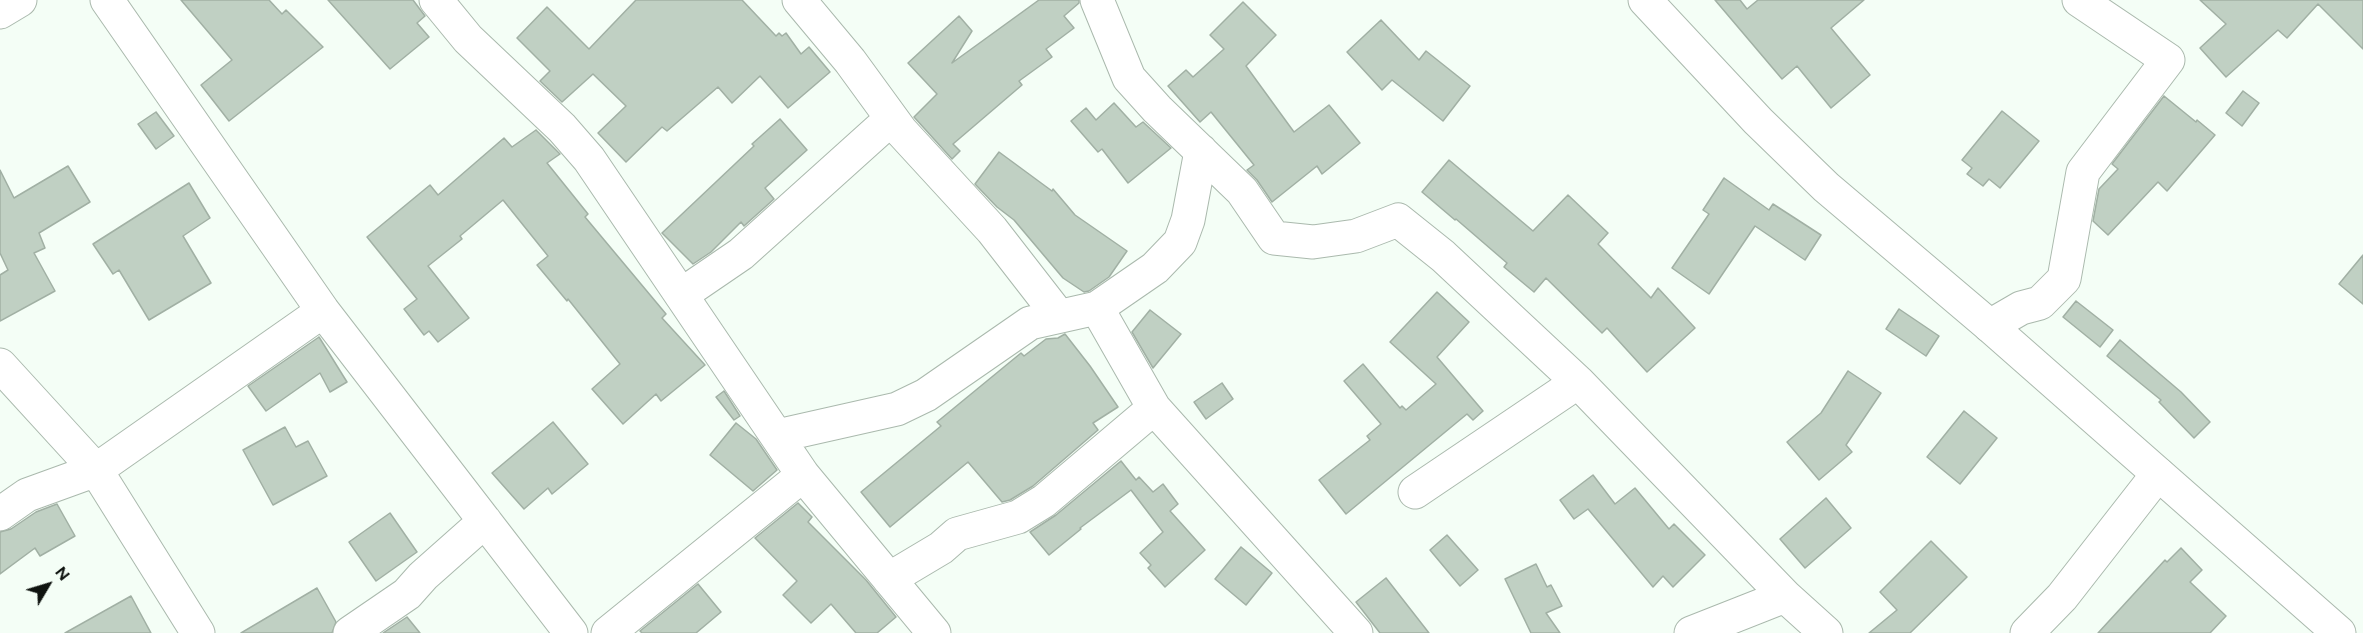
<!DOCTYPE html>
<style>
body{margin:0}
#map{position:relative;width:2363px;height:633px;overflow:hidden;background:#f4fef6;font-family:Figtree,sans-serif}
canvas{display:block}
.north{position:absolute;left:18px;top:555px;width:60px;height:60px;-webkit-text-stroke:4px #f4fef6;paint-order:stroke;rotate:52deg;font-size:16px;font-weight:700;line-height:24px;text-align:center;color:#0f1410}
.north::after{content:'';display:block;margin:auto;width:21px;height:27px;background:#0f1410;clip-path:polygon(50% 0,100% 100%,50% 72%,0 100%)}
</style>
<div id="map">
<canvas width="2363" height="633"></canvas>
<div class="north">N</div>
</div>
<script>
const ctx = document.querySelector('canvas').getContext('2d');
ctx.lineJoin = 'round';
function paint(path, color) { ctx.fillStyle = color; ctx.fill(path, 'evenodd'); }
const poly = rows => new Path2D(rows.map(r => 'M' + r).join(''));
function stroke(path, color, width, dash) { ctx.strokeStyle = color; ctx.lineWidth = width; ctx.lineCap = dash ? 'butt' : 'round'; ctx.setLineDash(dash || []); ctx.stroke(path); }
const building = poly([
 [181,0,269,0,282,14,286,10,323,47,229,121,201,85,232,60,181,0],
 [328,0,413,0,425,16,417,23,429,37,390,69,328,0],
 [636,0,742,0,776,36,779,33,782,36,786,33,801,54,809,47,830,72,788,108,760,76,732,103,718,87,667,131,662,127,626,162,598,133,626,106,593,74,562,102,540,81,550,71,517,38,547,7,589,49,636,0],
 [1039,0,1079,0,1079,3,1064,16,1074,28,1046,49,1052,57,1019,81,1022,85,953,144,960,151,952,159,914,117,937,94,908,63,959,16,972,31,952,63,1039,0],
 [1715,0,1740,0,1747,9,1758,0,1864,0,1831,28,1870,75,1831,108,1797,66,1782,79,1715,0],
 [2200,0,2363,0,2363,49,2318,4,2287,38,2278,30,2226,77,2200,48,2226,24,2200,0],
 [1243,2,1276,35,1246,66,1294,132,1329,105,1360,143,1322,174,1317,166,1272,202,1257,180,1247,170,1254,165,1211,112,1200,122,1168,86,1186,70,1193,77,1224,49,1210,35,1243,2],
 [1381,20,1419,60,1426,51,1470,86,1443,121,1392,80,1382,90,1347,52,1381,20],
 [2243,91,2259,103,2242,126,2226,113,2243,91],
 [2164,96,2196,122,2197,120,2215,135,2167,191,2158,182,2108,235,2093,221,2099,189,2118,169,2112,164,2164,96],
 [1114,103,1136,127,1143,122,1171,148,1128,183,1102,149,1098,152,1071,121,1086,108,1096,120,1114,103],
 [2002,111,2039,141,2000,188,1989,179,1983,186,1967,174,1972,168,1962,160,2002,111],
 [156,112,174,136,156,149,138,124,156,112],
 [780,119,807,150,765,188,774,199,744,226,741,222,711,252,693,264,662,233,754,146,752,144,780,119],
 [536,130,560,154,547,163,588,214,585,217,666,314,662,318,705,365,661,401,656,394,623,424,592,389,620,364,568,299,567,301,537,265,548,256,503,200,460,236,462,239,428,266,469,318,438,342,429,331,424,335,404,309,417,299,367,237,430,185,438,195,504,138,512,147,536,130],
 [999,152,1052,191,1053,189,1075,215,1127,251,1109,277,1089,291,1084,292,1063,278,1014,220,997,207,975,184,999,152],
 [1449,160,1533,231,1568,195,1608,233,1598,244,1651,298,1658,288,1695,328,1647,372,1607,328,1602,333,1546,278,1534,292,1504,267,1507,263,1456,219,1455,220,1422,192,1449,160],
 [68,166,90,202,39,233,45,248,34,253,55,291,0,321,0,275,8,270,0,253,0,170,14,198,68,166],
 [1724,178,1769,210,1773,204,1821,235,1805,260,1755,226,1709,294,1672,268,1709,214,1703,210,1724,178],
 [189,183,210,218,183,236,211,283,149,320,119,270,113,274,93,244,189,183],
 [2363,255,2363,304,2339,284,2363,255],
 [1437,292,1469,322,1437,357,1483,411,1473,420,1467,414,1346,514,1319,480,1370,440,1367,436,1381,424,1344,381,1363,364,1400,408,1402,406,1406,410,1436,384,1390,342,1437,292],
 [2076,301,2113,330,2100,347,2063,317,2076,301],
 [1899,309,1939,336,1926,356,1886,329,1899,309],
 [1150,310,1181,334,1153,368,1132,332,1150,310],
 [1065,334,1090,366,1118,407,1093,423,1098,430,1033,486,1010,500,1002,502,968,462,890,527,861,492,941,426,937,422,1021,353,1024,356,1046,339,1058,338,1065,334],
 [319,337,347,382,330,392,320,373,266,411,248,386,319,337],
 [2120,340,2181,392,2210,422,2194,438,2159,402,2161,400,2107,356,2120,340],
 [1848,371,1881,393,1846,445,1852,452,1819,480,1787,442,1821,413,1848,371],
 [1222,383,1233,399,1206,419,1194,402,1222,383],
 [724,391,740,416,734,420,716,397,724,391],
 [1964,411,1997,438,1960,484,1927,457,1964,411],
 [553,422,588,464,552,494,548,488,524,509,492,473,553,422],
 [736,423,756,439,777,470,753,491,710,455,736,423],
 [285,427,296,447,308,441,327,476,273,505,243,450,285,427],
 [1121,461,1136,480,1139,477,1153,492,1163,484,1178,504,1170,511,1205,550,1165,587,1148,568,1151,565,1140,553,1163,532,1131,490,1080,528,1081,529,1049,555,1030,532,1056,515,1121,461],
 [1593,475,1615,504,1635,488,1669,529,1674,524,1705,555,1673,587,1663,576,1653,587,1588,509,1574,519,1560,500,1593,475],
 [1826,498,1851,528,1805,568,1780,539,1826,498],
 [798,503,812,517,808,522,866,580,896,617,877,633,856,633,831,604,811,623,783,595,797,581,755,538,798,503],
 [57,504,75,536,40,556,35,548,0,574,0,532,11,529,36,512,57,504],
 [390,513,417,552,376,581,349,542,390,513],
 [1447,535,1478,570,1460,586,1430,550,1447,535],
 [1931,541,1967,577,1910,633,1869,633,1897,610,1880,592,1931,541],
 [1241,547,1272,573,1246,605,1215,579,1241,547],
 [2181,548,2202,570,2190,582,2226,616,2210,633,2098,633,2165,560,2167,562,2181,548],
 [1536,564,1547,587,1551,585,1562,606,1546,613,1560,633,1531,633,1505,579,1536,564],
 [1386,578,1429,633,1380,633,1356,602,1386,578],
 [698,584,721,612,696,633,642,633,640,631,698,584],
 [317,588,336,622,332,633,241,633,317,588],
 [131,596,151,633,65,633,131,596],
 [407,617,420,633,383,633,407,617]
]);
paint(building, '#c0d0c3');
stroke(building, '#a1b0a4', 1.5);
const minor = poly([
 [107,0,323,311,571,633],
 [436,0,468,39,562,128,589,159,803,475,934,633],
 [799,0,850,61,901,131,992,230,1058,315],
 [1097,0,1129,78,1157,109,1242,191,1274,238,1313,242,1356,236,1398,220,1443,256,1578,382,1785,596,1826,633],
 [0,12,20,0],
 [681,295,741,254,891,119],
 [1990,326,2021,308,2040,303,2064,279,2083,172,2168,60,2079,0],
 [0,365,96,470,198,633],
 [1154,408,1356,633],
 [777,436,897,409,926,395,1030,323,1097,308,1155,268,1180,242,1188,220,1201,151],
 [1415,492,1578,382],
 [0,514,27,495,96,470,323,311],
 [889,579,941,548,957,534,1018,517,1044,501,1154,408,1097,308],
 [350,633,407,594,423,576,485,521],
 [608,633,803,475],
 [1691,633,1785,596],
 [2027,633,2062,597,2158,474]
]);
const major = poly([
 [1645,0,1758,121,1826,187,1990,326,2339,633]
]);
stroke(minor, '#aab9ad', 35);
stroke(major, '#aab9ad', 35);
stroke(minor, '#fff', 33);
stroke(major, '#fff', 33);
</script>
